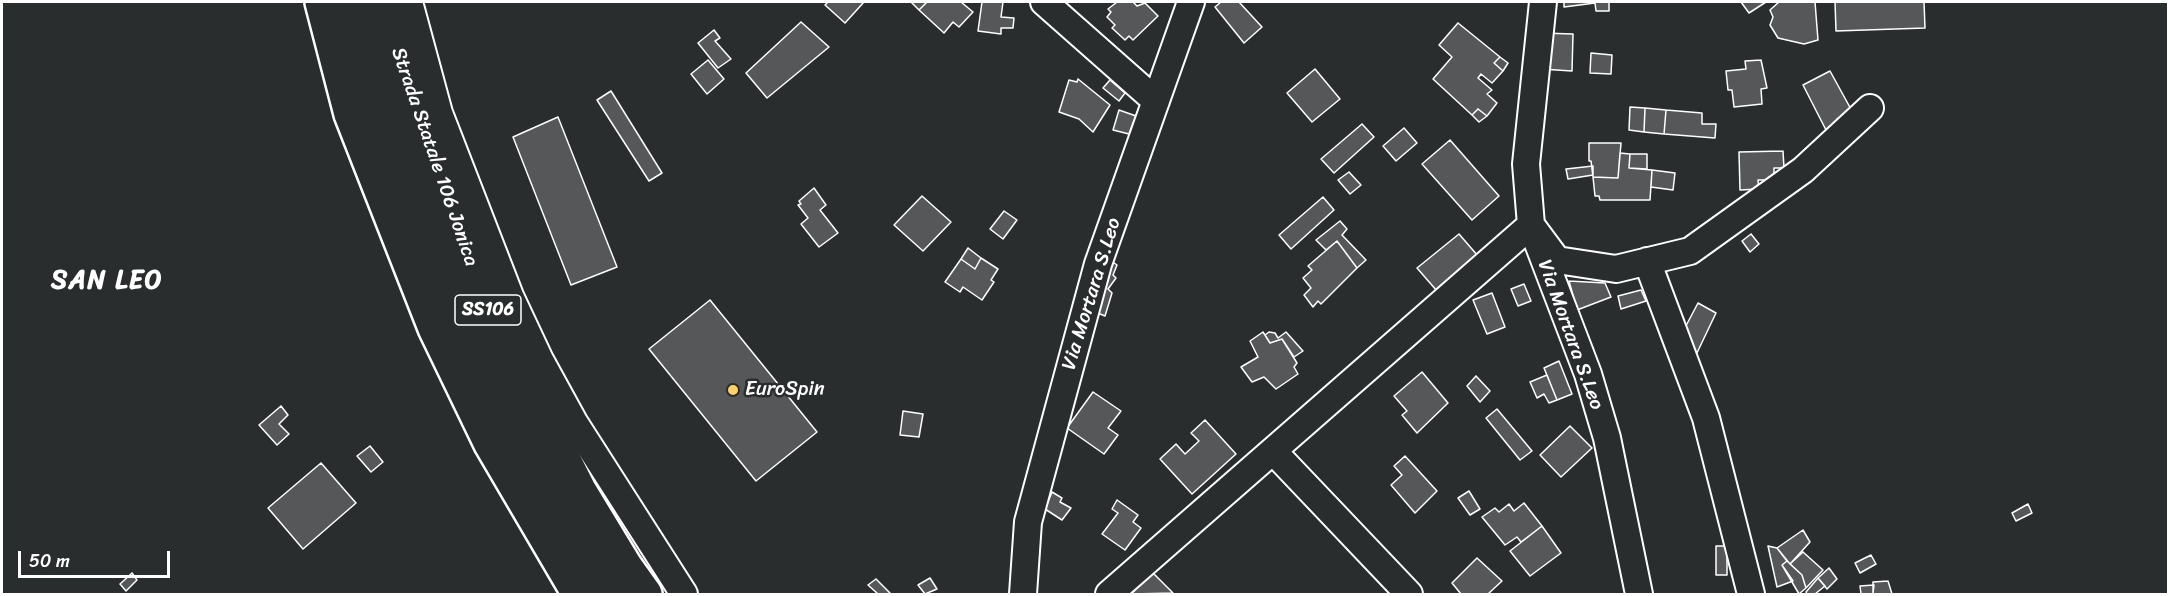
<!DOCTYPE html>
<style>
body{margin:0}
#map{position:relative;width:2170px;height:596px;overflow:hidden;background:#2a2d2e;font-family:Sriracha,sans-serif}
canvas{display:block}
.frame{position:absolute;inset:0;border:3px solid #fff;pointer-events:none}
.scale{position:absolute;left:18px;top:551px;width:152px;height:27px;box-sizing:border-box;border:3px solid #fff;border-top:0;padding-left:8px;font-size:18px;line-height:21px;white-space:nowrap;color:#fff;-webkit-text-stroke:4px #2a2d2e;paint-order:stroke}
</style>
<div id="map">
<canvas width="2170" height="596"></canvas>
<div class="frame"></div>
<div class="scale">50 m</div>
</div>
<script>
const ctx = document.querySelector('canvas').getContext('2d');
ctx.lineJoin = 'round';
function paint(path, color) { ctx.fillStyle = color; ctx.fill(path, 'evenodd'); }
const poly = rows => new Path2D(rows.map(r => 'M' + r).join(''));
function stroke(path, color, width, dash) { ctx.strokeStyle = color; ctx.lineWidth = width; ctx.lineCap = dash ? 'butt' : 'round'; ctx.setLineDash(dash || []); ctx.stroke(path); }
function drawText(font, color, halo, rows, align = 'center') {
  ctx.font = font + ' Sriracha,sans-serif'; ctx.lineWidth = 5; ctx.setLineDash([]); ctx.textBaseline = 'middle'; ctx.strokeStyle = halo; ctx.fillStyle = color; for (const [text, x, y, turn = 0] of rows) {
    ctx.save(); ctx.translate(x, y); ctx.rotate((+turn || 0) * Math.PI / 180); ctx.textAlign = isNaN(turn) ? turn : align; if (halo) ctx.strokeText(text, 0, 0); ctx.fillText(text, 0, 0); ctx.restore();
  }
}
const building = poly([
 [828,2,864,2,845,23,825,5,828,2],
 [911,2,927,2,919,10,911,2],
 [927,2,961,2,973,12,959,27,953,22,944,33,919,10,927,2],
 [982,2,1003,2,1001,17,1014,18,1013,28,1001,28,1001,34,978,31,982,2],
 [1117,2,1133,2,1137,6,1145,3,1158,16,1133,40,1129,36,1125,40,1112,28,1115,25,1107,17,1111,12,1108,9,1117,2],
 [1221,2,1239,2,1262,27,1244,43,1215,7,1221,2],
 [1564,2,1609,2,1609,11,1596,11,1595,3,1564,7,1564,2],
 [1741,2,1766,2,1749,13,1741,2],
 [1779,2,1815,2,1818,40,1804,44,1778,38,1770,25,1773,17,1770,10,1779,2],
 [1835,2,1924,2,1925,28,1836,31,1835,2],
 [801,22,829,47,767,98,746,73,801,22],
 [1458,23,1500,57,1494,63,1503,71,1492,83,1481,74,1478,78,1492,90,1487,94,1497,103,1487,116,1478,109,1472,115,1433,79,1452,57,1439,45,1458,23],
 [714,30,720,38,715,41,731,59,718,68,698,43,714,30],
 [1542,33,1573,34,1572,71,1541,69,1542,33],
 [1591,53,1612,55,1611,74,1590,73,1591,53],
 [1500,57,1508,63,1503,71,1494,63,1500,57],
 [708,60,724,79,707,94,691,74,708,60],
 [1761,60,1767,88,1761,89,1762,104,1734,107,1732,90,1728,90,1726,71,1746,69,1745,61,1761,60],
 [1315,69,1340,99,1312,122,1287,93,1315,69],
 [1830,71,1852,111,1837,119,1839,124,1826,130,1803,85,1830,71],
 [1078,79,1110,105,1093,132,1079,119,1059,112,1069,80,1077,82,1078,79],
 [1110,80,1125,93,1119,101,1103,88,1110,80],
 [611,91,662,173,649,181,597,100,611,91],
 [1630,107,1645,108,1644,132,1629,130,1630,107],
 [1645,108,1666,110,1664,134,1644,132,1645,108],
 [1478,109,1487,116,1479,122,1472,115,1478,109],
 [1119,110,1136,116,1129,134,1113,130,1119,110],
 [1666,110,1702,113,1702,124,1716,124,1715,138,1664,134,1666,110],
 [558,117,617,267,571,285,513,137,558,117],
 [1362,124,1374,137,1334,173,1321,159,1362,124],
 [1404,128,1417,143,1396,161,1383,146,1404,128],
 [1450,140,1499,196,1472,220,1422,164,1450,140],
 [1589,143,1621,143,1618,178,1593,177,1591,161,1589,161,1589,143],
 [1783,151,1784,168,1774,168,1774,180,1758,180,1759,189,1740,190,1739,152,1783,151],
 [1620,153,1630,154,1629,168,1652,170,1650,200,1600,200,1599,196,1595,196,1593,177,1618,178,1620,153],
 [1630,154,1647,154,1647,169,1629,168,1630,154],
 [1593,166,1593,175,1568,179,1566,169,1593,166],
 [1652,170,1675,173,1673,190,1651,187,1652,170],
 [1349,172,1361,185,1350,194,1338,180,1349,172],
 [814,188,826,205,820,210,838,233,819,247,801,224,808,218,798,205,801,204,799,201,814,188],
 [922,196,951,222,923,251,894,225,922,196],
 [1323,197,1334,210,1291,249,1279,235,1323,197],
 [1004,211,1017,220,1003,239,990,229,1004,211],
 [1340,221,1347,229,1342,235,1366,260,1357,268,1337,241,1326,250,1316,240,1340,221],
 [1459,234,1478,256,1437,291,1417,268,1459,234],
 [1751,234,1759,244,1750,252,1742,241,1751,234],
 [1337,241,1357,268,1321,304,1318,301,1313,307,1304,295,1311,288,1303,278,1312,270,1308,266,1337,241],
 [968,248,981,258,975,269,961,259,968,248],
 [1106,257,1117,265,1113,275,1116,278,1108,289,1112,293,1105,316,1088,309,1106,257],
 [981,258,998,269,991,280,994,282,982,300,963,287,960,292,945,282,961,259,975,269,981,258],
 [1569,281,1605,283,1611,297,1577,310,1569,281],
 [1524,284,1531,301,1518,306,1511,289,1524,284],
 [1641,290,1646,301,1621,309,1618,296,1641,290],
 [1492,293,1505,327,1487,334,1473,300,1492,293],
 [710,300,817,432,756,481,649,349,710,300],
 [1698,303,1716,313,1695,357,1679,339,1698,303],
 [1263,332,1270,343,1282,339,1297,363,1294,367,1298,374,1276,389,1264,377,1252,382,1241,367,1258,357,1250,341,1263,332],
 [1269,332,1275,333,1278,338,1286,332,1303,351,1294,357,1282,339,1270,343,1265,335,1269,332],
 [1559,361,1572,394,1557,400,1544,368,1559,361],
 [1422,372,1448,403,1417,433,1402,415,1407,411,1394,396,1422,372],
 [1547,375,1557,400,1549,403,1544,394,1537,398,1530,382,1547,375],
 [1476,376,1490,391,1480,402,1467,386,1476,376],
 [1093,392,1121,411,1108,428,1118,435,1104,454,1067,428,1093,392],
 [281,406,288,415,279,424,289,434,277,445,259,425,281,406],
 [1497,409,1532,451,1520,460,1486,418,1497,409],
 [903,411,923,414,919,437,900,435,903,411],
 [1205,420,1236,454,1192,494,1160,459,1176,444,1185,454,1199,441,1191,433,1205,420],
 [1570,426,1592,448,1561,477,1540,455,1570,426],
 [370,446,383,462,371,472,357,456,370,446],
 [1405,456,1437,491,1415,513,1391,485,1402,475,1394,466,1405,456],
 [321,463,356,503,303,549,268,508,321,463],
 [1469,491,1480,509,1470,515,1458,498,1469,491],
 [1052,492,1062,498,1060,502,1071,508,1062,520,1045,509,1052,492],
 [1117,500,1138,515,1133,522,1141,528,1125,550,1102,534,1118,513,1112,509,1117,500],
 [1524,503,1542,526,1521,542,1517,537,1505,545,1482,517,1495,508,1499,512,1509,504,1514,511,1524,503],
 [2028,504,2032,513,2016,521,2012,513,2028,504],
 [1542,526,1561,553,1530,576,1510,551,1542,526],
 [1803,530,1810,542,1790,564,1777,548,1803,530],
 [1716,546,1727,546,1727,575,1716,575,1716,546],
 [1768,546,1777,548,1787,561,1782,565,1793,581,1777,587,1768,546],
 [1803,552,1823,570,1806,588,1802,575,1790,564,1803,552],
 [1871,555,1876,564,1860,573,1855,563,1871,555],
 [1477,558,1502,581,1488,594,1461,594,1452,583,1477,558],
 [1787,561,1802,575,1806,588,1799,594,1782,565,1787,561],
 [1829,568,1837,579,1827,589,1818,578,1829,568],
 [132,573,137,580,126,591,120,584,132,573],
 [1153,573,1173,593,1133,594,1132,593,1153,573],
 [930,578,937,589,925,594,918,585,930,578],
 [1818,578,1825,586,1815,594,1807,594,1806,592,1818,578],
 [876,579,890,593,888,594,878,594,868,585,876,579],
 [1888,581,1892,594,1873,594,1873,582,1888,581],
 [1874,585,1873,594,1861,594,1860,586,1874,585]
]);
paint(building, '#555758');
stroke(building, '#fff', 1.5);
const minor = poly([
 [409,2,439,113,510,296,540,360,574,422,684,594],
 [1044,2,1156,101],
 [1543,2,1526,164,1531,225,1588,374,1607,438,1639,594],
 [1647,261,1706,418,1751,594],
 [1273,451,1409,594],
 [1023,594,1028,522,1098,264,1191,2],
 [1109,594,1531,225,1557,260,1616,269,1690,251,1803,170,1870,108]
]);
const highway = poly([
 [322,2,351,114,435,328,491,444,579,594],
 [352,2,382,108,429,243,458,314,554,502,612,594],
 [384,2,412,100,455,231,485,303,579,490,625,566,645,594]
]);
stroke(minor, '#fff', 30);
stroke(highway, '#fff', 38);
stroke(minor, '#2a2d2e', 26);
stroke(highway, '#2a2d2e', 33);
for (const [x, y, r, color] of [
 [733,390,6,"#ffd166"]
]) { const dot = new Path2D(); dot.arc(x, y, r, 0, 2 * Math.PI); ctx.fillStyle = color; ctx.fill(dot); stroke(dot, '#2a2d2e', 2); }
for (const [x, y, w] of [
 [488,310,66]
]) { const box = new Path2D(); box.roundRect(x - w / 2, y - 15, w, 30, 4.5); ctx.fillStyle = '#2a2d2e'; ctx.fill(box); stroke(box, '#fff', 1.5); }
drawText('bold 18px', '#fff', null, [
 ["SS106",488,310]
]);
drawText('20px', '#fff', '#2a2d2e', [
 ["Strada Statale 106 Jonica",434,157,71],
 ["Via Mortara S.Leo",1092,294,-73],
 ["Via Mortara S.Leo",1570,335,70]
]);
drawText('20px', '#fff', '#2a2d2e', [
 ["EuroSpin",745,390]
], 'left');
ctx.letterSpacing = '1.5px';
drawText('bold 26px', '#fff', '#2a2d2e', [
 ["SAN LEO",107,281]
]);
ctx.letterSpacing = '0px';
</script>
